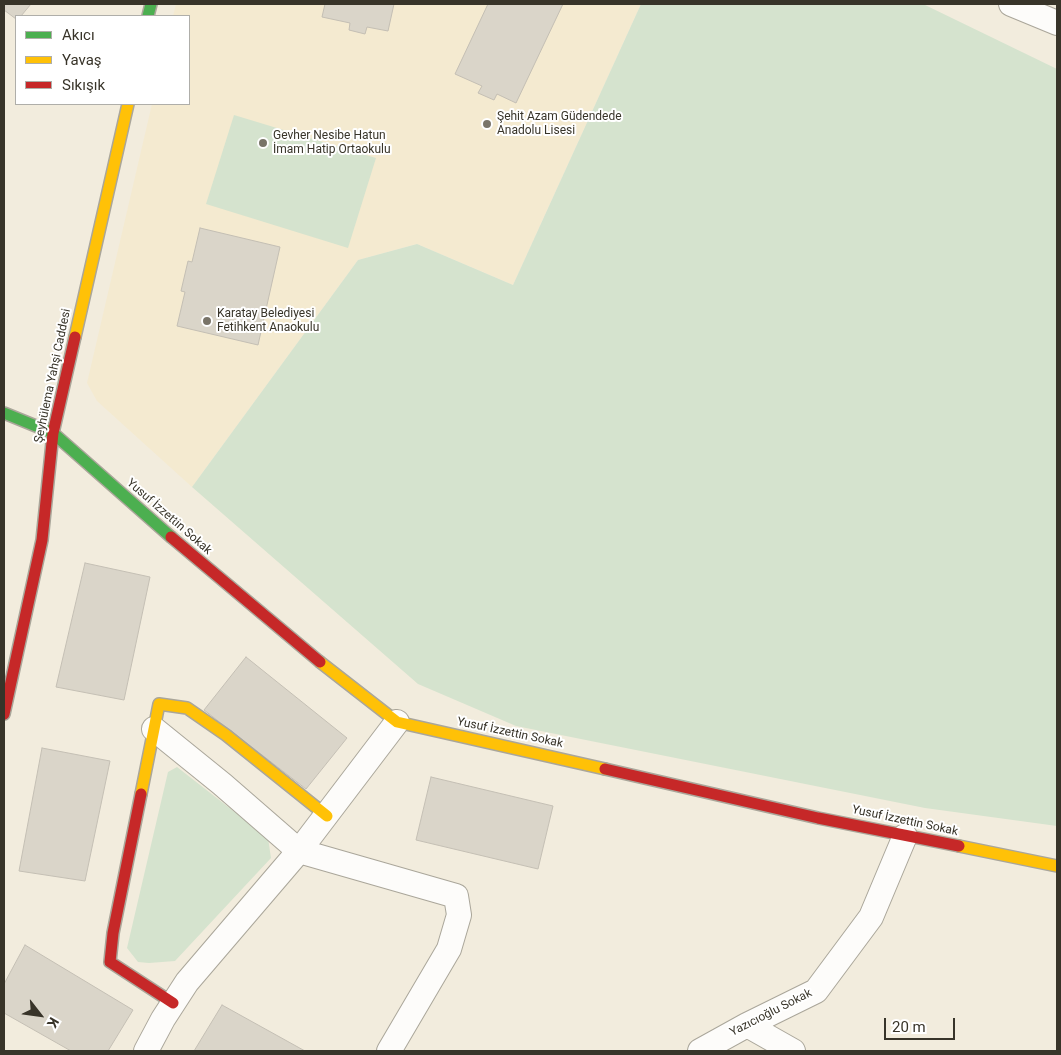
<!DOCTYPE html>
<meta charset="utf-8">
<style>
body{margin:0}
#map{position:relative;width:1061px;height:1055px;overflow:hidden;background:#f2ecdd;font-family:Roboto,sans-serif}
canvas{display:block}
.frame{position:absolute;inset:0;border:5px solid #383429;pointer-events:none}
.legend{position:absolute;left:15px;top:15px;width:175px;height:90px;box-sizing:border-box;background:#fff;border:1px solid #afaea9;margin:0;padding:6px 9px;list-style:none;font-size:15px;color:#383429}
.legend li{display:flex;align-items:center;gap:10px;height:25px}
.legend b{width:25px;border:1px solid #afaea9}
.north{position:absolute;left:15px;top:990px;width:50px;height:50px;-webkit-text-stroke:4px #fff;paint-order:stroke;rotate:120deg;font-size:14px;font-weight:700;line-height:20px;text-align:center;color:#383429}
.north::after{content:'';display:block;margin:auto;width:18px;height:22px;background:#383429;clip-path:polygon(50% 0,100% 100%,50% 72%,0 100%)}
.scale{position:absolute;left:884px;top:1018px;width:71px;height:22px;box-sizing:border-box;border:2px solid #383429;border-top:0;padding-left:6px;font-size:15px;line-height:18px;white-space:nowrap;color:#383429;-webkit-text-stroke:4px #fff;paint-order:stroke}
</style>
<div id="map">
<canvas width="1061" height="1055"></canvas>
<div class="frame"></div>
<ul class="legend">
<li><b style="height:6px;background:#4caf50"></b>Akıcı</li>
<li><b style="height:6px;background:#ffc107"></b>Yavaş</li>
<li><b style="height:6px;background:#c62828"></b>Sıkışık</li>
</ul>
<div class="north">K</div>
<div class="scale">20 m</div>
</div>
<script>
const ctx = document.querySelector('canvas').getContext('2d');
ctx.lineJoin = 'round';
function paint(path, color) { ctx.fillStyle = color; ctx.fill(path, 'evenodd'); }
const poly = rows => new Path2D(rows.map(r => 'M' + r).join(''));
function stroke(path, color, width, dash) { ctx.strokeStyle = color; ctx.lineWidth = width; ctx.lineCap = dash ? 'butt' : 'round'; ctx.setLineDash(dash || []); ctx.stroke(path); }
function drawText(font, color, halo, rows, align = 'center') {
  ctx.font = font + ' Roboto,sans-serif'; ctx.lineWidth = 4; ctx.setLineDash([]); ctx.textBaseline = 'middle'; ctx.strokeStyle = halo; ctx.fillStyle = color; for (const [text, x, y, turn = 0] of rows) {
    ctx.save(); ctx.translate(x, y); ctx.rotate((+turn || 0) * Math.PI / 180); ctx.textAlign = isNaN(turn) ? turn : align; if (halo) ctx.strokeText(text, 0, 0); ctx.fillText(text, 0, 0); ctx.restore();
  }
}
paint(poly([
 [176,4,641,4,513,285,417,244,358,260,192,487,97,401,87,383,152,104,189,104,189,16,173,16]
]), '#f4ead0');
paint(poly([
 [641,4,923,4,1057,69,1057,826,925,808,516,726,418,684,192,487,358,260,417,244,513,285],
 [234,115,376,158,348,248,206,204],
 [177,767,268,838,271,858,175,961,149,963,138,962,127,948,168,772]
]), '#d5e3ce');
const building = poly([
 [4,4,31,4,21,16,16,16,16,19,4,10,4,4],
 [325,4,394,4,388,31,367,27,365,34,349,30,350,23,322,17,325,4],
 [488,4,563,4,516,103,497,94,494,100,478,93,482,86,455,74,488,4],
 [200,228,280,247,258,345,177,326,185,292,181,291,188,261,192,262,200,228],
 [85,563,150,577,124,700,56,687,85,563],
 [246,657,347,738,306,789,204,710,246,657],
 [42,748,110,761,85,881,19,871,42,748],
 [431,777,553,806,538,869,416,840,431,777],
 [25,945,133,1010,108,1051,71,1051,4,1013,4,984,25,945],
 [222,1005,305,1051,194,1051,222,1005]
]);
paint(building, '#dad5c9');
stroke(building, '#c4bfb4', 1);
const street = poly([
 [1011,4,1057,23],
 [154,729,222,784,299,851,456,896,459,915,449,949,389,1051],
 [747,1025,793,1051],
 [146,1051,163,1019,187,982,299,851,397,722],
 [700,1051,747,1025,816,991,871,917,905,836]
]);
const fast = poly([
 [148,16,151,4],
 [4,413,53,433,171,537]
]);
const slow = poly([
 [75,337,128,104],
 [320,662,397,722,605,769],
 [141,794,159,704,187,708,226,735,327,816],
 [959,846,1057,866]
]);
const jam = poly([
 [171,537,320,662],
 [4,714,42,540,53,433,75,337],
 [605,769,818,818,959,846],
 [141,794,113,933,110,962,173,1003]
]);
stroke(street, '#aaa69a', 26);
stroke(fast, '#aaa69a', 14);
stroke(slow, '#aaa69a', 14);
stroke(jam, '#aaa69a', 14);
stroke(street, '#fdfcfa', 24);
stroke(fast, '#4caf50', 11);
stroke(slow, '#ffc107', 11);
stroke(jam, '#c62828', 11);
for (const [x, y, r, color] of [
 [487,124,5,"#797468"],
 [263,143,5,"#797468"],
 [207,321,5,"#797468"]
]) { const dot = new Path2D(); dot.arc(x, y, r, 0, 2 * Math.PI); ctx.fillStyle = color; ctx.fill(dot); stroke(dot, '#fff', 2); }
drawText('12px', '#383429', '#fff', [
 ["Şehit Azam Güdendede",497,117],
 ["Anadolu Lisesi",497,131],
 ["Gevher Nesibe Hatun",273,136],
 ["İmam Hatip Ortaokulu",273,150],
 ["Karatay Belediyesi",217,314],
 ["Fetihkent Anaokulu",217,328]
], 'left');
drawText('12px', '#383429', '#fff', [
 ["Şeyhülema Yahşi Caddesi",53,376,-78],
 ["Yusuf İzzettin Sokak",169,517,41],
 ["Yusuf İzzettin Sokak",510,733,12],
 ["Yusuf İzzettin Sokak",905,821,12],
 ["Yazıcıoğlu Sokak",771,1013,-27]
]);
</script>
